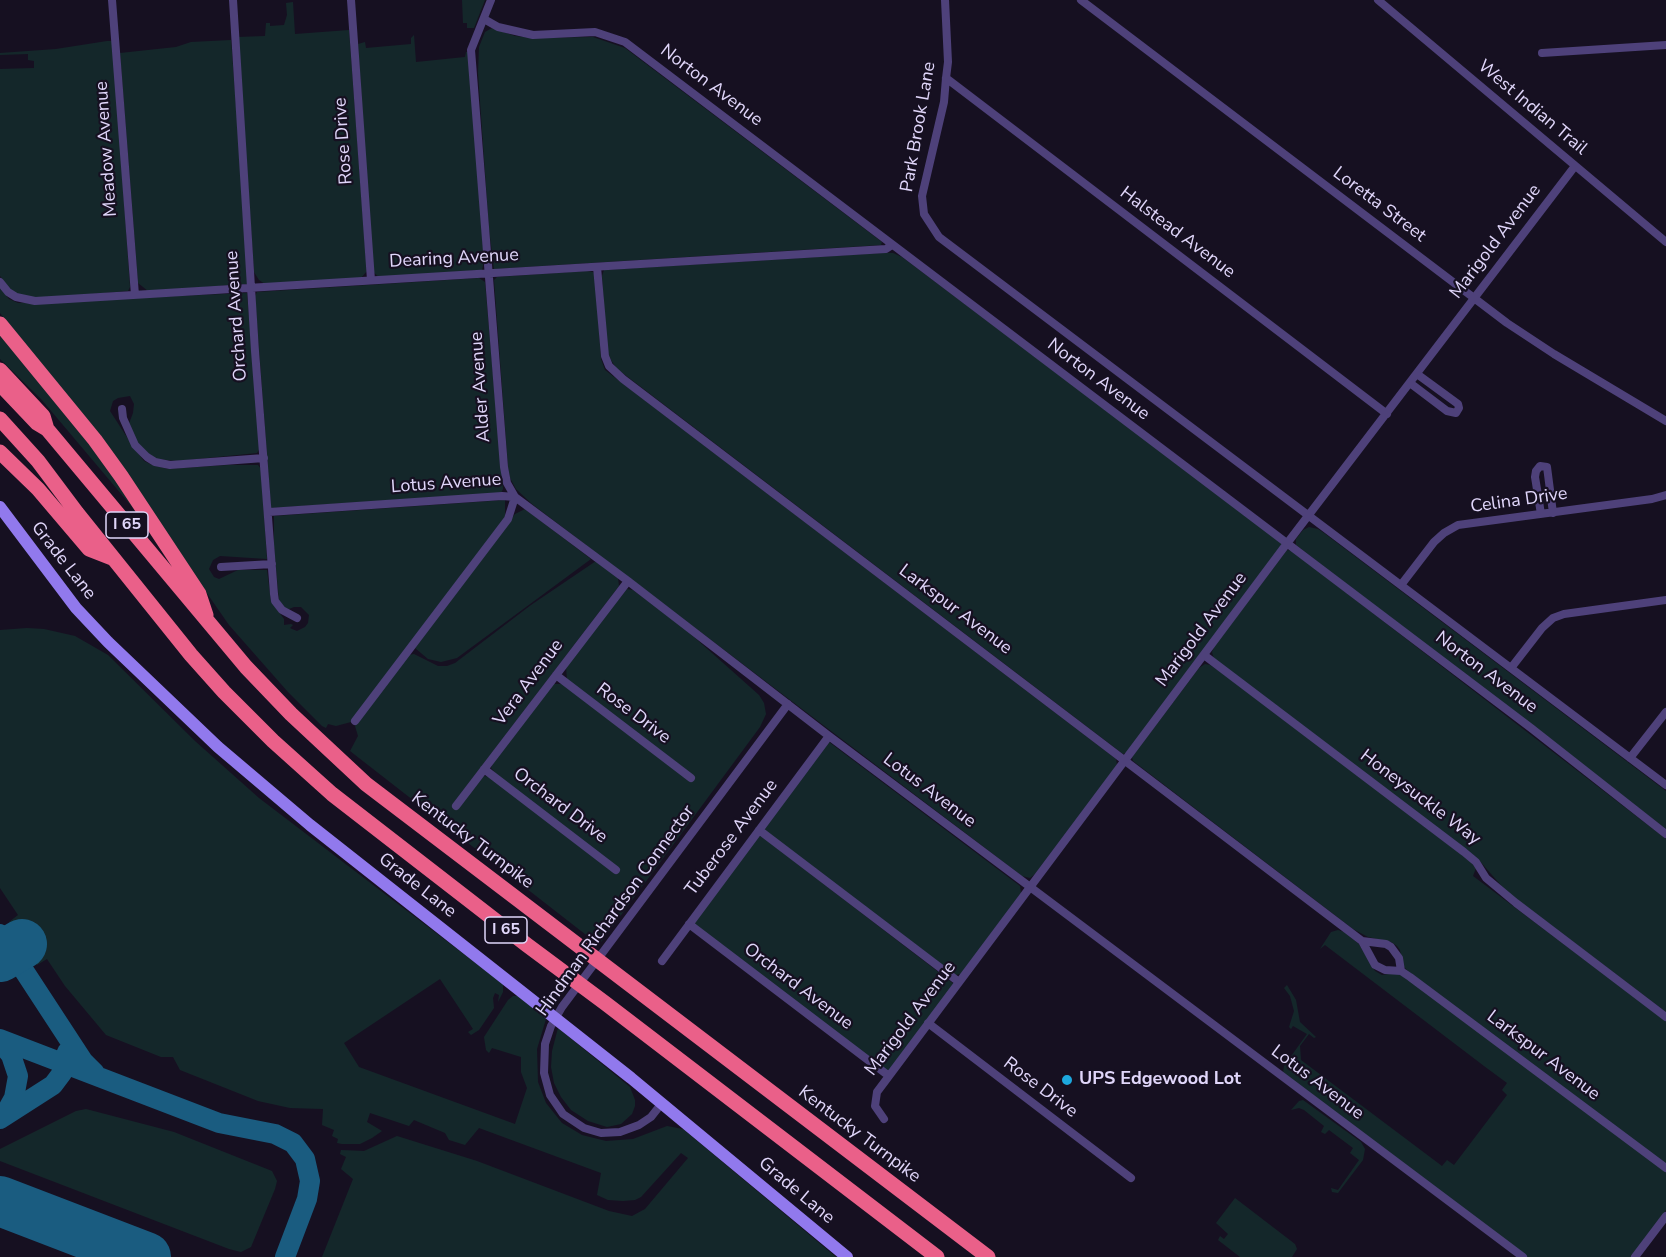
<!DOCTYPE html>
<style>
body{margin:0}
canvas{display:block;background:#161021}
</style>
<canvas width="1666" height="1257"></canvas>
<script>
const ctx = document.querySelector('canvas').getContext('2d');
ctx.lineJoin = 'round';
function paint(path, color) { ctx.fillStyle = color; ctx.fill(path, 'evenodd'); }
const poly = rows => new Path2D(rows.map(r => 'M' + r).join(''));
function stroke(path, color, width, dash) { ctx.strokeStyle = color; ctx.lineWidth = width; ctx.lineCap = dash ? 'butt' : 'round'; ctx.setLineDash(dash || []); ctx.stroke(path); }
function drawText(font, color, halo, rows, align = 'center') {
  ctx.font = font + ' "Nunito Sans",sans-serif'; ctx.lineWidth = 4.5; ctx.setLineDash([]); ctx.textBaseline = 'middle'; ctx.strokeStyle = halo; ctx.fillStyle = color; for (const [text, x, y, turn = 0] of rows) {
    ctx.save(); ctx.translate(x, y); ctx.rotate((+turn || 0) * Math.PI / 180); ctx.textAlign = isNaN(turn) ? turn : align; if (halo) ctx.strokeText(text, 0, 0); ctx.fillText(text, 0, 0); ctx.restore();
  }
}
paint(poly([
 [462,0,485,0,474,28,467,28,467,23,463,23],
 [293,2,295,34,349,30,367,271,361,278,265,284,259,280,254,272,238,37,265,36,266,23,270,23,270,26,284,25,287,15,286,3],
 [492,28,515,36,532,38,593,37,625,48,882,242,881,245,494,269,489,229,478,73,479,47,485,32],
 [414,35,416,62,465,57,466,52,469,52,484,261,482,270,379,277,373,272,358,44,365,42,366,48,411,44,411,38],
 [231,40,248,264,247,284,148,291,138,283,120,53,176,47,191,42],
 [107,41,113,41,130,287,128,291,32,299,14,294,0,276,0,69,34,68,34,61,28,60,28,54,0,55,0,53,56,49],
 [883,253,893,253,902,257,1283,543,1128,752,1123,754,616,368,611,360,607,350,602,276,604,270],
 [586,271,593,272,595,275,601,359,605,370,1116,759,1117,765,1035,874,1030,878,1022,876,532,504,516,489,510,478,508,467,494,280,497,277],
 [479,278,485,282,503,489,501,493,271,508,255,296,257,292],
 [0,288,9,299,18,303,247,293,260,448,257,453,177,461,156,459,140,447,128,426,133,413,134,404,130,396,118,398,113,401,110,411,132,445,144,461,152,465,168,469,228,465,258,465,261,469,267,559,220,556,213,560,209,569,214,577,219,579,238,570,267,570,271,601,284,619,284,625,291,624,293,625,290,628,292,629,297,631,305,627,308,623,309,615,301,607,294,607,289,609,285,608,279,600,274,547,274,516,505,500,505,517,409,648,351,722,336,726,328,724,326,728,322,726,288,692,229,625,86,419,0,313],
 [0,329,136,505,133,508,41,399,0,359],
 [525,509,591,559,457,658,441,662,428,659,415,648,515,514],
 [1309,527,1318,529,1324,533,1666,791,1666,829,1296,545,1296,539,1303,530],
 [1287,550,1292,551,1666,839,1666,1012,1506,891,1478,859,1214,659,1212,652,1214,647],
 [596,561,618,578,619,586,452,805,484,776,501,779,491,768,493,763,553,684,561,684,567,680,566,666,627,589,633,590,685,629,759,695,764,703,766,714,760,727,599,945,350,751,358,736,355,726,409,655,414,654,438,666,447,666,455,663,531,605],
 [27,628,44,629,75,636,108,655,195,741,259,798,503,984,503,992,498,1002,499,995,495,993,493,998,494,1008,479,1030,471,1035,468,1032,473,1029,440,979,344,1043,359,1067,515,1124,527,1088,521,1072,521,1057,492,1048,489,1053,486,1050,484,1037,508,1000,513,996,518,996,546,1019,537,1049,538,1082,546,1103,562,1123,582,1135,606,1141,633,1139,667,1126,683,1129,836,1257,322,1257,353,1179,341,1169,346,1157,340,1154,341,1150,364,1151,397,1136,477,1161,609,1211,632,1216,645,1209,688,1158,681,1153,641,1197,635,1200,623,1201,608,1200,597,1195,601,1173,479,1128,465,1145,449,1140,445,1133,414,1120,409,1126,370,1113,367,1122,382,1131,372,1138,360,1144,342,1144,337,1143,338,1139,332,1136,334,1130,322,1125,323,1109,290,1108,258,1101,180,1070,173,1057,161,1057,106,1035,65,986,47,959,37,965,9,922,18,915,0,888,0,630],
 [1205,664,1210,665,1222,673,1471,862,1476,868,1473,876,1666,1021,1666,1165,1409,972,1403,966,1400,950,1397,946,1391,942,1368,937,1353,929,1133,761,1132,757,1199,668],
 [829,742,1020,886,1021,893,961,974,955,975,763,829],
 [761,836,954,984,889,1070,884,1070,695,925,695,921,758,837],
 [1338,930,1344,932,1359,944,1375,971,1382,975,1395,973,1405,977,1666,1172,1666,1210,1631,1257,1527,1257,1283,1073,1284,1066,1307,1034,1293,1026,1291,1029,1289,1027,1294,1011,1290,996,1284,988,1287,985,1296,1000,1300,1022,1316,1037,1314,1038,1309,1034,1300,1046,1301,1060,1442,1166,1447,1160,1454,1165,1507,1095,1502,1090,1507,1083,1484,1066,1325,945,1320,949,1331,932],
 [558,1028,630,1087,635,1100,635,1106,632,1114,621,1124,607,1127,588,1121,571,1110,561,1097,554,1083,551,1067,552,1051],
 [1303,1100,1361,1142,1365,1149,1363,1160,1338,1193,1332,1192,1331,1188,1338,1190,1359,1160,1350,1153,1353,1148,1329,1130,1325,1134,1321,1132,1324,1126,1304,1110,1299,1108,1291,1110,1299,1101],
 [86,1109,174,1132,272,1171,277,1181,275,1189,251,1247,241,1252,229,1249,0,1161,0,1149,76,1111],
 [1235,1198,1295,1244,1297,1249,1292,1257,1240,1257,1218,1240,1220,1236,1224,1239,1228,1234,1216,1223]
]), '#14272a');
stroke(poly([
 [0,934,83,1061,95,1073],
 [0,1039,219,1123,275,1134,293,1143,305,1159,310,1181,307,1199,285,1257],
 [0,1042,11,1055,18,1076,14,1098,5,1114],
 [0,1119,53,1085,62,1073,67,1052],
 [131,1252,141,1257]
]), '#1a5c80', 20);
stroke(poly([
 [0,957,22,944],
 [0,1201,146,1257]
]), '#1a5c80', 50);
stroke(poly([
 [112,0,135,295],
 [233,0,255,351,274,594,275,601,282,610,297,618],
 [351,0,371,280],
 [945,0,948,62,946,78,944,102,922,196,924,214,939,237,1666,785],
 [1081,0,1507,323,1554,354,1666,421],
 [1378,0,1666,242],
 [484,19,498,27,533,35,595,32,625,42,1531,728,1666,834],
 [1542,53,1666,45],
 [946,78,1387,414],
 [597,267,605,356,609,366,623,379,1362,941,1386,944,1391,947,1399,958,1401,971],
 [0,282,8,292,16,297,35,301,886,249,892,245],
 [1410,383,1447,411,1456,413,1459,408,1458,404,1417,374],
 [122,409,123,418,135,445,147,457,155,462,170,465,264,458],
 [269,512,502,496,515,497,628,581,829,736,1523,1257],
 [1541,514,1535,477,1536,471,1540,466,1547,467,1553,513],
 [221,567,272,564],
 [1401,585,1434,542,1444,533,1458,525,1652,499,1666,495],
 [1204,655,1464,852,1476,862,1486,878,1516,903,1666,1017],
 [1511,668,1542,628,1553,618,1564,614,1666,600],
 [556,675,691,778],
 [355,721,508,519,515,497,507,483,504,467,471,50,491,0],
 [1630,758,1666,712],
 [484,769,616,870],
 [456,806,628,581],
 [759,830,959,982],
 [689,924,889,1076],
 [1362,941,1375,965,1385,970,1401,971,1410,977,1666,1168],
 [662,961,829,736],
 [928,1023,1131,1178],
 [662,1103,651,1117,639,1125,620,1132,601,1133,584,1128,563,1114,550,1095,544,1073,545,1044,551,1026,562,1007,788,704],
 [884,1119,875,1106,877,1092,889,1076,1282,550,1575,166],
 [1635,1257,1666,1216]
]), '#4e417a', 8);
stroke(poly([
 [0,507,76,608,108,642,218,747,310,825,631,1078,847,1257]
]), '#9179ed', 12);
stroke(poly([
 [0,324,95,440,121,476,199,594,206,615],
 [0,370,43,416,46,426],
 [0,384,37,423,47,429,246,667,291,714,366,784,988,1257],
 [0,419,38,461,77,513,191,655,224,692,273,741,332,794,527,945,605,1003,937,1257],
 [0,452,38,489,89,549,112,558]
]), '#ea6089', 15);
for (const [x, y, r, color] of [
 [1067,1080,6,"#1da8de"]
]) { const dot = new Path2D(); dot.arc(x, y, r, 0, 2 * Math.PI); ctx.fillStyle = color; ctx.fill(dot); stroke(dot, '#161021', 2); }
for (const [x, y, w] of [
 [127,525,42],
 [506,930,42]
]) { const box = new Path2D(); box.roundRect(x - w / 2, y - 13, w, 26, 4.5); ctx.fillStyle = '#161021'; ctx.fill(box); stroke(box, '#e0d6fa', 1.5); }
drawText('bold 16px', '#e0d6fa', null, [
 ["I 65",127,525],
 ["I 65",506,930]
]);
drawText('18px', '#e0d6fa', '#161021', [
 ["Norton Avenue",711,86,37],
 ["West Indian Trail",1532,108,40],
 ["Park Brook Lane",919,127,-80],
 ["Rose Drive",344,141,-94],
 ["Meadow Avenue",107,149,-94],
 ["Loretta Street",1379,205,37],
 ["Halstead Avenue",1177,233,37],
 ["Marigold Avenue",1496,242,-53],
 ["Dearing Avenue",454,259,-3],
 ["Orchard Avenue",237,316,-94],
 ["Norton Avenue",1098,380,37],
 ["Alder Avenue",481,387,-94],
 ["Lotus Avenue",446,484,-4],
 ["Celina Drive",1519,501,-8],
 ["Grade Lane",63,561,52],
 ["Larkspur Avenue",955,610,37],
 ["Marigold Avenue",1202,630,-53],
 ["Norton Avenue",1486,673,37],
 ["Vera Avenue",529,683,-53],
 ["Rose Drive",633,714,37],
 ["Lotus Avenue",929,791,37],
 ["Honeysuckle Way",1420,798,37],
 ["Orchard Drive",560,806,37],
 ["Tuberose Avenue",732,838,-53],
 ["Kentucky Turnpike",472,841,37],
 ["Grade Lane",417,886,38],
 ["Hindman Richardson Connector",616,911,-54],
 ["Orchard Avenue",798,987,37],
 ["Marigold Avenue",911,1019,-53],
 ["Larkspur Avenue",1543,1056,37],
 ["Lotus Avenue",1317,1083,37],
 ["Rose Drive",1040,1088,37],
 ["Kentucky Turnpike",859,1135,37],
 ["Grade Lane",796,1191,40]
]);
drawText('bold 18px', '#e0d6fa', '#161021', [
 ["UPS Edgewood Lot",1079,1080]
], 'left');
</script>
